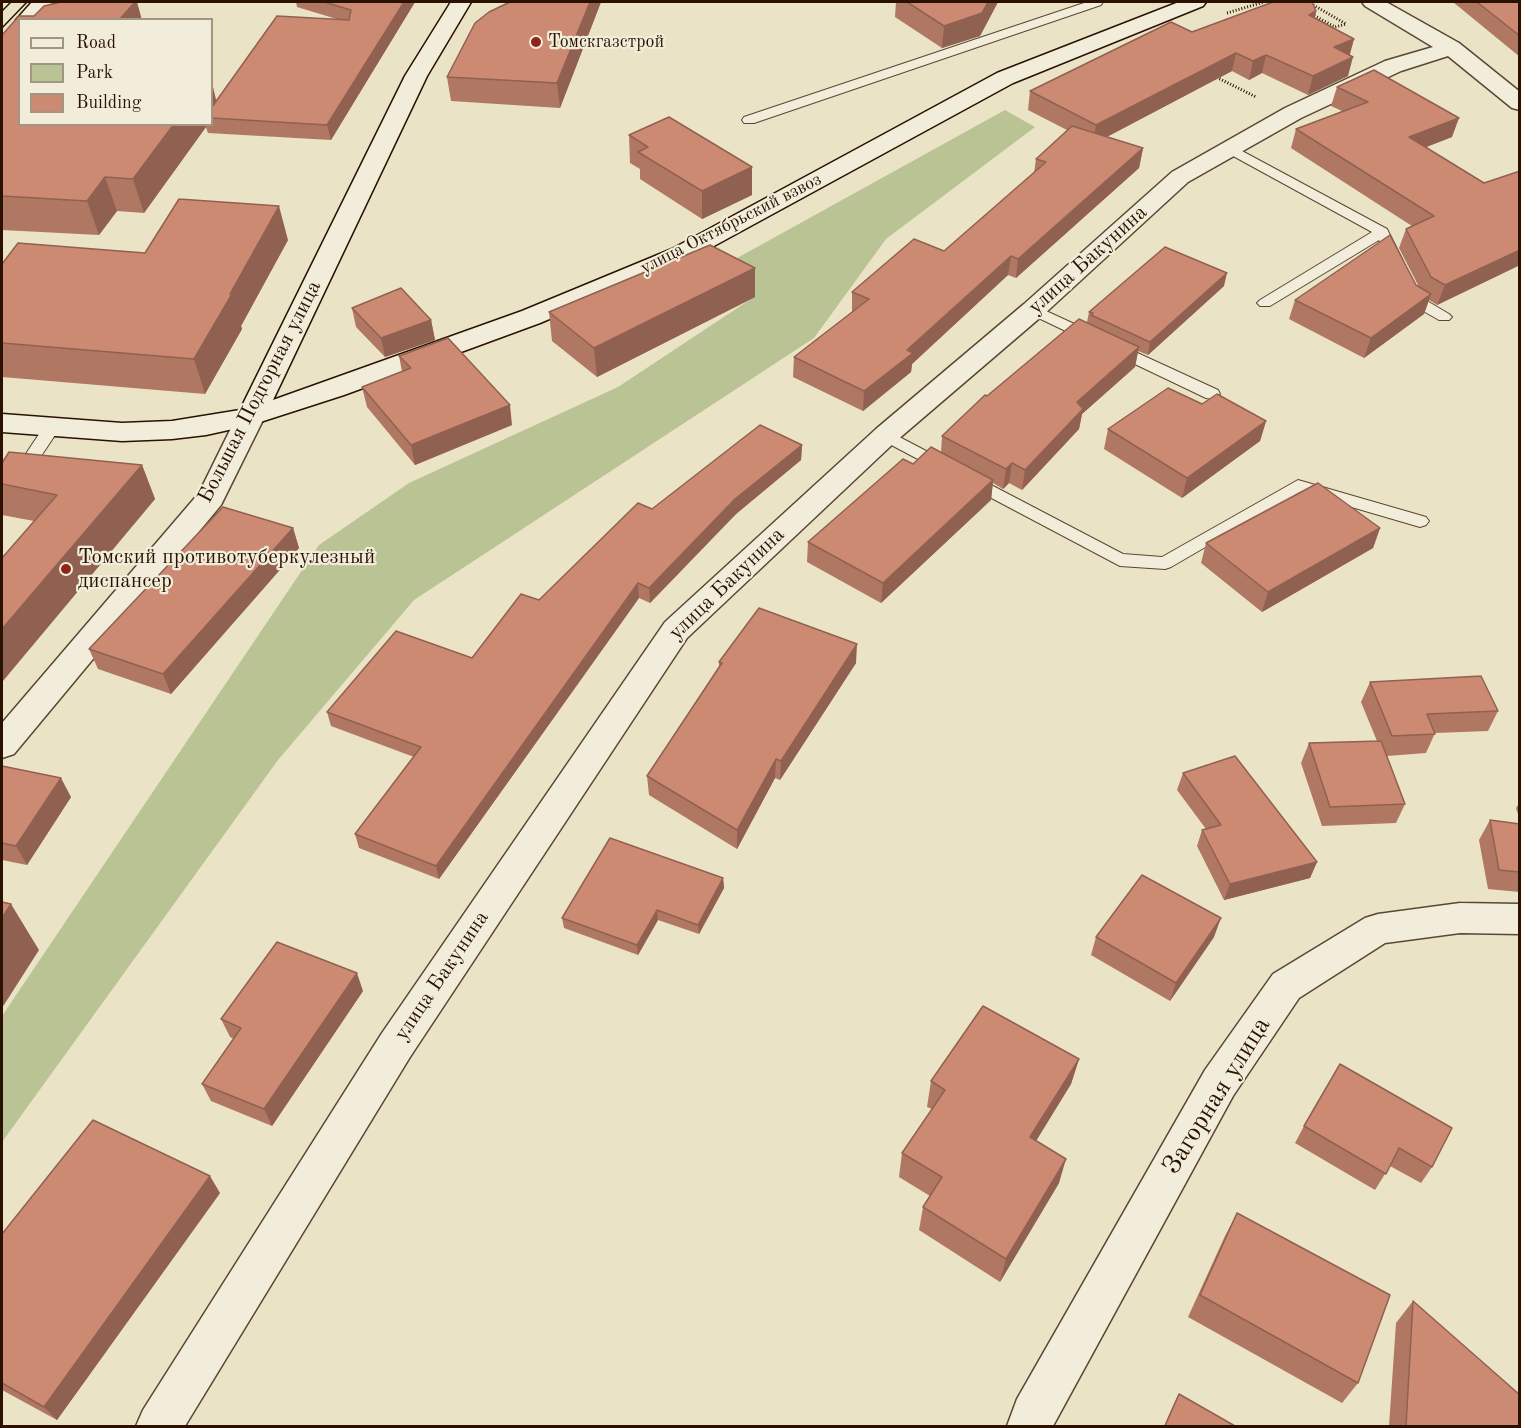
<!DOCTYPE html>
<meta charset="utf-8">
<style>
body{margin:0}
#map{position:relative;width:1521px;height:1428px;overflow:hidden;background:#ebe3c6;font-family:"Old Standard TT",serif}
canvas{display:block}
.frame{position:absolute;inset:0;border:3px solid #2a1100;pointer-events:none}
.legend{position:absolute;left:18px;top:18px;width:195px;height:108px;box-sizing:border-box;background:#f2edda;border:2px solid #a29583;margin:0;padding:8px 10px;list-style:none;font-size:18px;color:#2a1100}
.legend li{display:flex;align-items:center;gap:12px;height:30px}
.legend b{width:30px;border:2px solid #a29583}
</style>
<div id="map">
<canvas width="1521" height="1428"></canvas>
<div class="frame"></div>
<ul class="legend">
<li><b style="height:8px;background:#f2edda"></b>Road</li>
<li><b style="height:16px;background:#bac393"></b>Park</li>
<li><b style="height:16px;background:#cd8a73"></b>Building</li>
</ul>
</div>
<script>
const ctx = document.querySelector('canvas').getContext('2d');
ctx.lineJoin = 'round';
function paint(path, color) { ctx.fillStyle = color; ctx.fill(path, 'evenodd'); }
const poly = rows => new Path2D(rows.map(r => 'M' + r).join(''));
function stroke(path, color, width, dash) { ctx.strokeStyle = color; ctx.lineWidth = width; ctx.lineCap = dash ? 'butt' : 'round'; ctx.setLineDash(dash || []); ctx.stroke(path); }
function drawText(font, color, halo, rows, align = 'center') {
  ctx.font = font + ' "Old Standard TT",serif'; ctx.lineWidth = 4.5; ctx.setLineDash([]); ctx.textBaseline = 'middle'; ctx.strokeStyle = halo; ctx.fillStyle = color; for (const [text, x, y, turn = 0] of rows) {
    ctx.save(); ctx.translate(x, y); ctx.rotate((+turn || 0) * Math.PI / 180); ctx.textAlign = isNaN(turn) ? turn : align; if (halo) ctx.strokeText(text, 0, 0); ctx.fillText(text, 0, 0); ctx.restore();
  }
}
paint(poly([
 [1005,110,1035,127,886,239,814,338,414,600,278,760,2,1142,2,1016,319,545,409,483,618,387,754,297,710,273]
]), '#bac393');
const lane = poly([
 [1087,2,1103,2,1101,5,754,123,744,123,742,120,744,117,1087,2],
 [1229,144,1387,229,1403,261,1396,265,1391,264,1379,240,1270,306,1260,306,1257,303,1260,300,1372,232,1224,151,1222,148,1229,144],
 [1409,283,1414,285,1422,298,1449,314,1452,317,1449,320,1439,320,1411,304,1401,288,1409,283],
 [1033,305,1218,390,1220,394,1212,399,1206,398,1028,313,1025,310,1028,307,1033,305],
 [53,421,59,422,61,426,8,506,2,508,2,490,47,422,53,421],
 [886,430,1123,554,1162,557,1298,480,1426,517,1429,521,1426,525,1420,527,1300,492,1171,567,1165,569,1120,566,880,439,878,435,880,431,886,430]
]);
const street = poly([
 [1362,2,1386,2,1459,43,1520,92,1520,110,1512,108,1448,56,1401,71,1301,118,1188,182,1042,316,896,441,687,638,410,1057,185,1426,136,1426,143,1410,382,1033,665,622,876,429,1024,304,1172,172,1285,108,1385,61,1433,47,1365,6,1362,2],
 [251,407,261,410,265,416,221,505,14,754,2,758,2,723,199,493,237,416,241,410,251,407],
 [1460,903,1520,904,1520,934,1460,933,1385,943,1299,998,1233,1096,1053,1426,1007,1426,1017,1399,1205,1070,1273,974,1365,918,1378,914,1460,903]
]);
const secondary = poly([
 [32,2,53,2,38,20,20,20,19,24,16,20,32,2],
 [451,2,471,2,427,76,273,400,522,311,672,249,997,73,1179,2,1206,2,1203,6,1013,83,690,259,540,323,344,395,251,425,206,435,172,439,122,441,2,432,2,414,122,423,172,421,240,410,405,76,451,2]
]);
stroke(lane, '#5a4632', 2);
stroke(street, '#5a4632', 3);
stroke(secondary, '#2a1100', 3);
stroke(poly([
 [1308,2,1346,24,1335,27,1313,15],
 [1227,13,1264,2],
 [1214,76,1256,97]
]), '#2a1100', 3, [1, 2]);
paint(lane, '#f2edda');
paint(street, '#f2edda');
paint(secondary, '#f2edda');
stroke(poly([
 [2,11,11,2],
 [2,28,27,2]
]), '#2a1100', 1.5);
paint(poly([
 [296,2,415,2,331,140,208,133,206,127,144,213,117,211,99,235,2,230,2,35,20,124,212,124,212,83,216,100,340,20,297,7],
 [510,2,601,2,560,108,451,101,447,77],
 [896,2,998,2,980,36,942,48,895,17],
 [1453,2,1520,2,1520,57],
 [1316,11,1315,18,1354,39,1349,55,1348,76,1308,95,1262,73,1249,80,1232,71,1107,137,1143,148,1139,168,1016,278,1008,275,912,364,911,372,863,411,793,377,794,357,852,312,852,292,944,251,1034,173,1036,159,1067,130,1028,110,1030,91,1192,32],
 [1337,87,1452,137,1426,147,1484,183,1520,171,1520,265,1437,305,1429,300,1424,314,1364,358,1289,319,1295,300,1416,285,1419,287,1399,248,1406,229,1412,226,1291,148,1296,129,1342,111,1331,106],
 [629,135,752,167,752,195,702,219,640,179,640,169,630,163],
 [288,240,241,326,242,329,205,394,2,377,2,264,145,253],
 [1224,286,1148,355,1138,351,1135,367,1082,414,1079,429,1022,490,1009,483,1003,489,993,483,991,500,881,603,807,562,808,542,913,464,941,453,942,436,987,396,1087,322,1089,312],
 [755,297,597,377,552,341,549,312],
 [352,308,431,320,435,340,385,357,356,327],
 [399,356,512,425,415,465,367,407,362,387,402,372],
 [1202,404,1266,421,1260,441,1182,498,1104,449,1108,429],
 [802,445,801,460,736,514,650,603,639,598,439,879,359,848,355,834,414,757,331,726,327,712,472,658,539,600],
 [2,463,142,465,155,499,2,682,2,558,34,521,2,515],
 [293,528,299,548,171,694,98,669,89,649],
 [1380,528,1373,548,1262,612,1201,563,1206,543],
 [719,662,856,663,780,780,775,778,737,849,649,795,647,776,719,666],
 [1370,682,1498,711,1488,731,1435,733,1426,753,1387,756,1405,804,1396,823,1322,826,1301,763,1309,743,1377,741,1361,702],
 [2,766,71,797,27,865,2,860],
 [1183,773,1317,862,1310,878,1224,900,1197,846,1202,830,1206,829,1177,790],
 [1520,802,1520,820,1516,808],
 [1490,820,1520,824,1520,892,1488,889,1479,840],
 [723,878,724,888,699,934,658,920,638,955,564,928,562,918],
 [1096,937,1214,937,1170,1001,1091,955],
 [363,991,272,1126,211,1101,202,1084,234,1039,230,1037,221,1019],
 [1079,1059,1071,1084,1036,1141,1059,1183,1000,1282,919,1230,923,1207,930,1196,899,1177,902,1153,932,1109,927,1107,931,1081],
 [1304,1126,1452,1128,1432,1167,1421,1183,1390,1166,1375,1190,1295,1143],
 [220,1193,57,1420,2,1390,2,1234],
 [1237,1213,1358,1383,1342,1403,1188,1317,1225,1236],
 [1413,1301,1520,1426,1389,1426,1396,1323],
 [1179,1394,1235,1426,1164,1426,1172,1408]
]), '#b07763');
paint(poly([
 [135,2,137,2,142,20,119,20],
 [404,2,415,2,331,140,327,125],
 [590,2,601,2,560,108,557,83],
 [988,2,998,2,980,36,942,48,944,26],
 [1316,11,1312,30,1309,15],
 [1354,39,1349,58,1334,47],
 [1236,53,1232,71,1093,144,1096,125],
 [1266,55,1262,73,1249,80,1253,61],
 [1353,57,1348,76,1308,95,1313,76],
 [212,83,218,109,212,118],
 [1459,118,1452,137,1403,156,1409,137],
 [174,124,205,124,206,127,144,213,133,179],
 [1143,148,1139,168,1016,278,1018,259],
 [752,167,752,195,702,219,702,191],
 [105,177,117,211,99,235,87,201],
 [279,206,288,240,241,326,242,329,205,394,194,359],
 [1520,250,1520,265,1437,305,1445,285],
 [1011,256,1008,275,912,364,911,372,863,411,864,391,907,350],
 [755,268,755,297,597,377,594,348],
 [1227,273,1224,286,1148,355,1150,342],
 [1431,294,1424,314,1364,358,1371,338],
 [431,320,435,340,385,357,381,338],
 [1139,347,1135,367,1082,414,1079,429,1022,490,1025,470,1077,402],
 [510,405,512,425,415,465,411,445],
 [1266,421,1260,441,1182,498,1187,478],
 [802,445,801,460,736,514,650,603,649,588,735,499],
 [1012,463,1009,483,1003,489,1006,469],
 [142,465,155,499,2,682,2,629],
 [993,480,991,500,881,603,883,583],
 [293,528,299,548,171,694,163,674],
 [1380,528,1373,548,1262,612,1268,592],
 [638,583,639,598,439,879,436,866],
 [857,644,856,663,780,780,781,761],
 [776,759,775,778,737,849,737,830],
 [61,778,71,797,27,865,16,846],
 [1317,862,1310,878,1224,900,1230,884],
 [723,878,724,888,699,934,698,925],
 [11,904,39,950,2,1008,2,918],
 [657,910,658,920,638,955,637,945],
 [1221,918,1214,937,1170,1001,1176,983],
 [357,973,363,991,272,1126,264,1109],
 [1079,1059,1071,1084,1023,1162,1030,1137],
 [1066,1159,1059,1183,1000,1282,1006,1259],
 [210,1176,220,1193,57,1420,44,1407]
]), '#906150');
const building = poly([
 [61,2,135,2,119,20,20,20,20,124,174,124,133,179,105,177,87,201,2,196,2,35,19,16,34,16,44,6,61,2],
 [324,2,404,2,327,125,212,118,212,107,277,16,349,20,351,10,324,2],
 [510,2,590,2,557,83,447,77,475,23,489,12,510,2],
 [907,2,988,2,982,13,944,26,907,2],
 [1273,2,1312,2,1316,11,1309,15,1354,39,1334,47,1353,57,1313,76,1266,55,1253,61,1236,53,1096,125,1030,91,1171,22,1192,32,1273,2],
 [1477,2,1520,2,1520,36,1477,2],
 [1374,70,1459,118,1409,137,1484,183,1520,171,1520,250,1445,285,1431,277,1406,229,1434,216,1296,129,1368,102,1337,87,1374,70],
 [669,117,752,167,702,191,638,152,648,147,629,135,669,117],
 [1072,126,1143,148,1018,259,1011,256,907,350,913,353,864,391,794,357,869,299,852,292,914,239,944,251,1046,162,1036,159,1072,126],
 [179,199,279,206,230,294,232,294,194,359,2,343,2,264,18,243,145,253,179,199],
 [1390,235,1416,285,1431,294,1371,338,1295,300,1390,235],
 [710,245,755,268,594,348,549,312,710,245],
 [1165,247,1227,273,1150,342,1091,315,1093,313,1089,312,1165,247],
 [401,288,431,320,381,338,352,308,401,288],
 [1079,319,1139,347,1077,402,1083,409,1025,470,1012,463,1006,469,942,436,985,395,987,396,1079,319],
 [448,338,510,405,411,445,362,387,411,368,399,356,448,338],
 [1168,388,1202,404,1217,394,1266,421,1187,478,1108,429,1168,388],
 [760,425,802,445,735,499,649,588,638,583,436,866,355,834,421,747,327,712,396,631,472,658,521,594,539,600,638,503,652,509,760,425],
 [931,447,993,480,883,583,808,542,903,459,913,464,931,447],
 [9,452,142,465,2,629,2,558,57,495,2,484,2,463,9,452],
 [1318,483,1380,528,1268,592,1206,543,1318,483],
 [223,507,293,528,163,674,89,649,223,507],
 [759,608,857,644,781,761,776,759,737,830,647,776,722,663,719,662,759,608],
 [1481,676,1498,711,1427,714,1435,734,1392,736,1370,682,1481,676],
 [1381,741,1405,804,1330,807,1309,743,1381,741],
 [1235,756,1317,862,1230,884,1202,830,1221,825,1183,773,1235,756],
 [2,766,61,778,16,846,2,843,2,766],
 [1490,820,1520,824,1520,872,1499,870,1490,820],
 [610,838,723,878,698,925,657,910,637,945,562,918,610,838],
 [1142,875,1221,918,1176,983,1096,937,1142,875],
 [2,902,11,904,2,918,2,902],
 [277,942,357,973,264,1109,202,1084,241,1028,221,1019,277,942],
 [983,1006,1079,1059,1030,1137,1066,1159,1006,1259,923,1207,942,1177,902,1153,945,1090,931,1081,983,1006],
 [1340,1064,1452,1128,1432,1167,1399,1148,1386,1174,1304,1126,1340,1064],
 [93,1120,210,1176,44,1407,2,1383,2,1234,93,1120],
 [1237,1213,1390,1295,1358,1383,1200,1295,1237,1213],
 [1413,1301,1520,1395,1520,1426,1406,1426,1413,1301],
 [1179,1394,1235,1426,1165,1426,1179,1394]
]);
paint(building, '#cd8a73');
stroke(building, '#906150', 1.5);
for (const [x, y, r, color] of [
 [536,42,6,"#8f2418"],
 [66,569,6,"#8f2418"]
]) { const dot = new Path2D(); dot.arc(x, y, r, 0, 2 * Math.PI); ctx.fillStyle = color; ctx.fill(dot); stroke(dot, '#f2edda', 2); }
drawText('18px', '#2a1100', '#f2edda', [
 ["Томскгазстрой",548,42]
], 'left');
drawText('18px', '#2a1100', '#f2edda', [
 ["улица Октябрьский взвоз",731,224,-27]
]);
drawText('21px', '#2a1100', '#f2edda', [
 ["улица Бакунина",1088,260,-42],
 ["Большая Подгорная улица",260,392,-63],
 ["улица Бакунина",727,584,-44],
 ["улица Бакунина",442,976,-56]
]);
drawText('21px', '#2a1100', '#f2edda', [
 ["Томский противотуберкулезный",78,557],
 ["диспансер",78,581]
], 'left');
drawText('26px', '#2a1100', '#f2edda', [
 ["Загорная улица",1217,1096,-58]
]);
</script>
